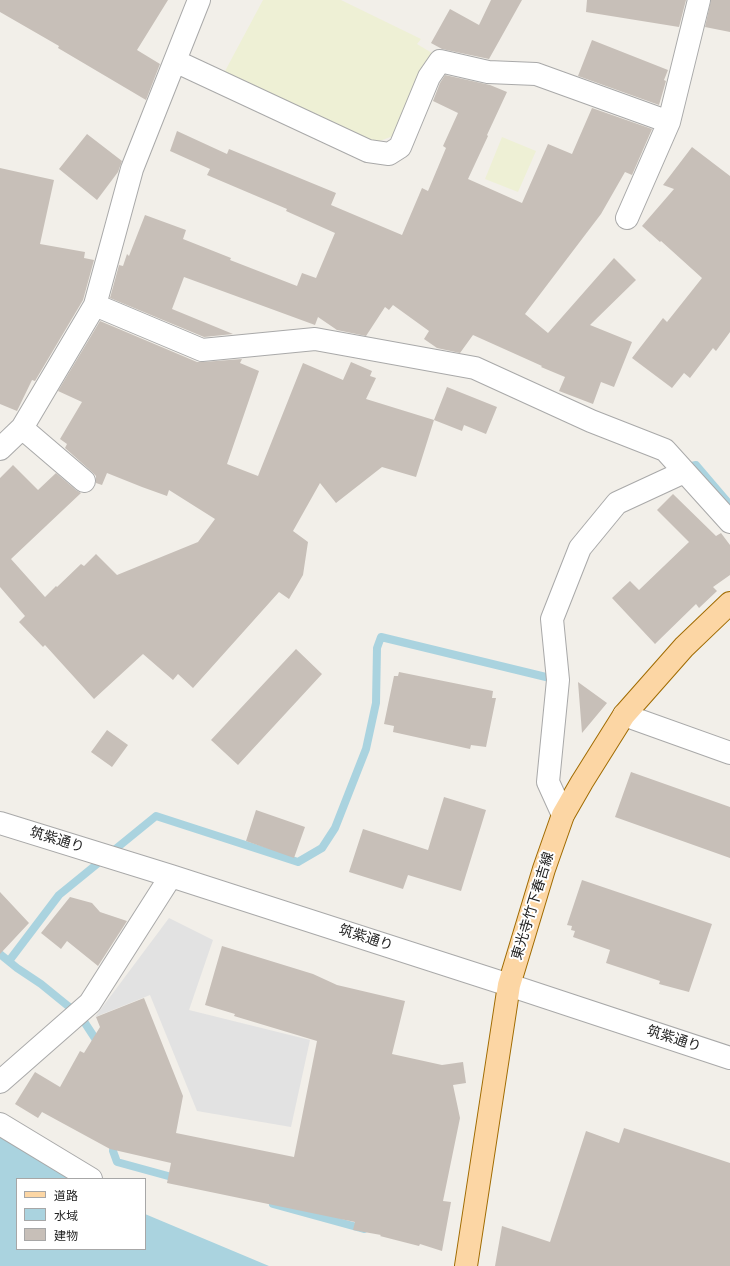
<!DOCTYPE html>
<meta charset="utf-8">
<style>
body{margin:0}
#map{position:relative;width:730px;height:1266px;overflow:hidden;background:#f2efe9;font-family:"IBM Plex Sans","Noto Sans JP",sans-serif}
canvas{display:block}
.legend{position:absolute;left:16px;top:1178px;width:130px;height:72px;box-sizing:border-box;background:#fff;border:1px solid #a7a7a7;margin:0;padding:5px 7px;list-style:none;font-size:12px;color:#222}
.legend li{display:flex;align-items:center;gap:8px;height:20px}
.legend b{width:20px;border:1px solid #a7a7a7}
</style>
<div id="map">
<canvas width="730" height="1266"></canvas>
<ul class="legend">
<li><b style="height:5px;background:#fcd6a4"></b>道路</li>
<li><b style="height:11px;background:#aad3df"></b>水域</li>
<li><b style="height:11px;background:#c7bfb8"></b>建物</li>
</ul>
</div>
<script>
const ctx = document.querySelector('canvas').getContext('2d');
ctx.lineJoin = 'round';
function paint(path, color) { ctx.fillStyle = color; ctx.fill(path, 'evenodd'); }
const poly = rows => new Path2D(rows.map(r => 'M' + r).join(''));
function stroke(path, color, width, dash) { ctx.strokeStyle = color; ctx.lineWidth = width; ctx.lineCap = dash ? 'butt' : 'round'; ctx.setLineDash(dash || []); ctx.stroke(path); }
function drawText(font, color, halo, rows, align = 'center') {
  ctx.font = font + ' "IBM Plex Sans","Noto Sans JP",sans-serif'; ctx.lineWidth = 4; ctx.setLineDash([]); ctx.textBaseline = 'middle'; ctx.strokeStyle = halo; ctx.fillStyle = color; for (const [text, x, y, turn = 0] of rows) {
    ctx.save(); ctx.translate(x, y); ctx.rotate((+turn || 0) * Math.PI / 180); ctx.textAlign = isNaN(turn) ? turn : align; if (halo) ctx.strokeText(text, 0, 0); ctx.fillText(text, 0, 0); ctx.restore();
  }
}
paint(poly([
 [263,0,341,0,421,39,417,44,432,53,396,135,374,143,224,73],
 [502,137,536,151,518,192,485,179]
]), '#eef0d5');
paint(poly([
 [169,918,213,940,189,1010,310,1040,291,1127,197,1111,150,995,95,1017]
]), '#e2e2e2');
paint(poly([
 [0,1134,81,1179,17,1179,17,1249,145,1249,145,1214,269,1266,0,1266]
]), '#aad3df');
stroke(poly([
 [683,468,696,465,730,505],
 [0,954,17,968,41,984,68,1006,83,1020,100,1046],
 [9,961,59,895,156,816,298,862,322,848,335,828,366,749,376,703,377,648,381,637,550,678,552,673],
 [114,1140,113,1151,117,1162,179,1179],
 [273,1204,364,1229]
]), '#aad3df', 8);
paint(poly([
 [0,0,168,0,137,50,160,64,146,100,58,48,59,46,0,12],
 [491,0,522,0,489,59,442,49,431,43,450,9,479,25],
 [587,0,686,0,679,27,586,12],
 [711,0,730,0,730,32,705,27],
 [592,40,668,70,664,80,666,81,659,105,578,76],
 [445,75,490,85,507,92,487,135,488,136,468,179,522,203,548,144,572,154,592,108,652,129,632,175,625,172,601,214,525,314,548,333,614,258,636,280,590,325,632,342,614,387,601,382,593,404,559,391,565,377,541,367,542,366,473,335,460,353,437,348,424,339,429,331,393,305,389,310,385,307,366,336,337,330,318,317,315,325,184,277,172,309,233,334,204,337,110,298,119,265,123,266,127,254,129,256,145,215,186,230,183,239,231,258,230,260,297,286,302,273,316,278,335,233,286,211,287,209,207,175,210,169,170,151,177,131,227,154,229,149,336,193,331,205,402,235,422,188,428,191,446,148,443,146,458,113,433,101,440,83],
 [87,134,122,161,118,172,97,200,59,169],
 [692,147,730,176,730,332,716,351,713,348,690,378,684,373,672,388,632,358,663,318,667,322,702,278,661,241,660,242,642,226,674,189,663,185],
 [0,168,54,180,40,244,85,252,84,258,94,260,83,300,35,381,32,380,17,411,0,404],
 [100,321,197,362,203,362,242,359,240,363,259,371,227,464,258,476,303,363,343,380,351,362,372,371,370,376,376,378,366,399,434,420,416,477,382,467,336,503,320,483,293,531,308,542,303,575,289,599,279,592,193,688,178,674,173,680,143,654,94,699,45,645,43,647,19,622,25,616,0,587,0,478,13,465,38,490,56,473,76,490,81,493,11,559,45,597,56,586,57,587,81,564,84,566,96,554,117,575,198,542,215,519,169,490,167,496,142,487,107,473,102,485,96,483,96,476,92,472,65,448,67,444,60,439,82,402,58,391],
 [447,387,497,407,486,434,464,425,462,431,434,420],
 [673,494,716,536,721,533,730,545,730,575,713,587,717,591,699,608,696,604,655,644,612,598,630,581,639,590,689,542,657,510],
 [296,649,322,674,238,765,211,740],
 [399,672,493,691,492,698,496,698,486,747,471,745,470,749,393,732,394,726,384,724,394,676,398,676],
 [578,682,607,703,582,733],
 [107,730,128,745,112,767,91,752],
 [631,772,730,807,730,858,615,817],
 [444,797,486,810,461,891,408,875,403,889,349,872,363,829,428,850],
 [256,810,305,827,294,858,246,841],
 [582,880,712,924,689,992,659,984,660,981,606,963,610,950,573,937,575,931,571,930,572,926,567,925],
 [0,892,29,923,0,954],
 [70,897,92,903,100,912,127,921,98,966,67,941,61,949,41,933],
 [222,946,313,974,337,985,405,1001,392,1054,442,1065,463,1062,466,1083,453,1085,460,1118,443,1201,451,1202,442,1251,420,1244,419,1246,380,1236,381,1235,353,1230,355,1222,167,1183,171,1163,110,1149,42,1112,38,1118,15,1104,35,1072,60,1087,80,1051,84,1053,100,1027,96,1017,144,998,183,1096,176,1133,294,1157,317,1041,234,1016,235,1014,205,1005],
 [624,1128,730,1163,730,1266,495,1266,502,1226,550,1242,586,1131,619,1143]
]), '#c7bfb8');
const minor = poly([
 [175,61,368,151,389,154,400,147,429,77,440,61,488,72,536,74,669,122],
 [627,218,669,122,699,0],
 [95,305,132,169,199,0],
 [22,428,95,305,202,350,315,339,475,368,591,421,665,450,730,522],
 [0,449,22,428,84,481],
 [624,715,730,753],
 [563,815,548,782,558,680,552,619,580,548,617,503,684,472],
 [0,823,171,876,509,985,730,1058],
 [0,1082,90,1003,171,876],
 [0,1124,91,1179]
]);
const major = poly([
 [466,1266,509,985,544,869,563,815,582,782,624,715,684,647,730,603]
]);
stroke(minor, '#a9a9a9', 24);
stroke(major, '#a06b00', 24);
stroke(minor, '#fff', 22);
stroke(major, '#fcd6a4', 22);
drawText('14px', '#222', '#fff', [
 ["筑紫通り",57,840,17],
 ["東光寺竹下春吉線",533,906,-73],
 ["筑紫通り",366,938,18],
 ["筑紫通り",674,1039,18]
]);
</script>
